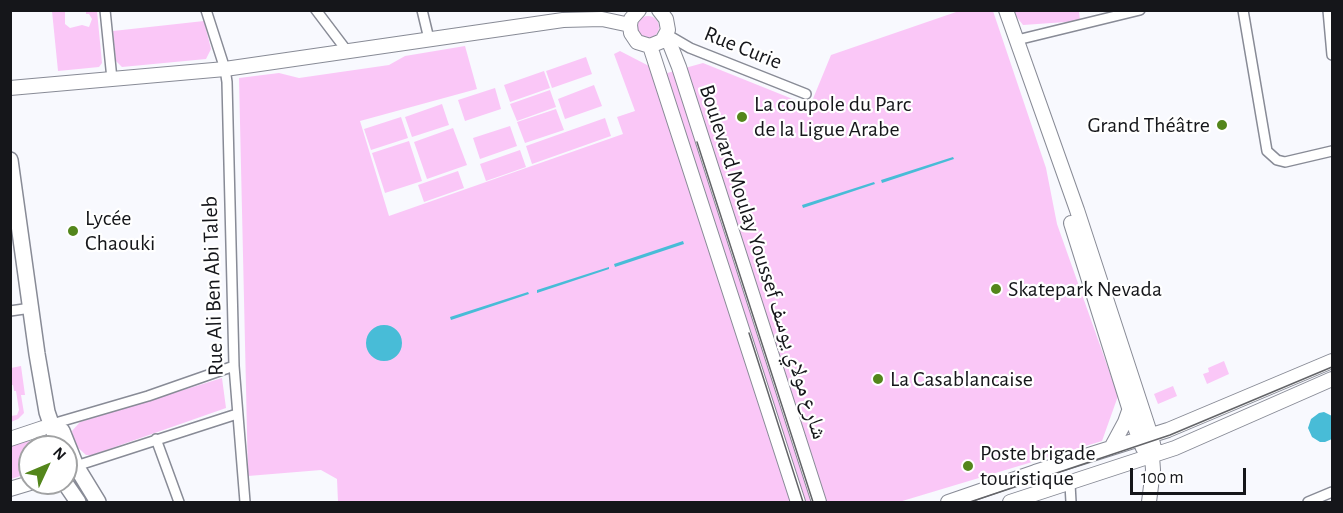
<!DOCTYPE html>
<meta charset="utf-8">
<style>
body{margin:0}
#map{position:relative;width:1343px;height:513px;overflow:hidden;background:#f8f9fe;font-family:"Alegreya Sans",sans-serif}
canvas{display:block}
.frame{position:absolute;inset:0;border:12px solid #15161a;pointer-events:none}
.north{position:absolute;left:18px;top:435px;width:60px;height:60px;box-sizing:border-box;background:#fff;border:2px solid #a1a2a3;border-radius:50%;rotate:46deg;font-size:16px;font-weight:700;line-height:24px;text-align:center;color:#15161a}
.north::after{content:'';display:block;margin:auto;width:21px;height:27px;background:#53861b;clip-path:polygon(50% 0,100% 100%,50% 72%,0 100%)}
.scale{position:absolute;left:1130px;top:468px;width:116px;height:27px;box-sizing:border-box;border:3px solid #15161a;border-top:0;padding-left:8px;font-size:18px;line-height:21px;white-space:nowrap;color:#15161a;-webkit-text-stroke:4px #fff;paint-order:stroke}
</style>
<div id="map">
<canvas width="1343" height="513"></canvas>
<div class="frame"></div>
<div class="north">N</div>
<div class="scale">100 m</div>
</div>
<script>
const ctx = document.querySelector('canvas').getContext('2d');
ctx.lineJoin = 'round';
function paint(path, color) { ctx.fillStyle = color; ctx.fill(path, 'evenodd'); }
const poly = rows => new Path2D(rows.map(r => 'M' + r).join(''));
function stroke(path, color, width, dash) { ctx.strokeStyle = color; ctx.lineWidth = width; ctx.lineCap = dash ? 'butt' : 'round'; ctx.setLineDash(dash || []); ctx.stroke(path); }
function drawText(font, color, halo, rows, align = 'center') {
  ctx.font = font + ' "Alegreya Sans","Noto Naskh Arabic",sans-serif'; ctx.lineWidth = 4.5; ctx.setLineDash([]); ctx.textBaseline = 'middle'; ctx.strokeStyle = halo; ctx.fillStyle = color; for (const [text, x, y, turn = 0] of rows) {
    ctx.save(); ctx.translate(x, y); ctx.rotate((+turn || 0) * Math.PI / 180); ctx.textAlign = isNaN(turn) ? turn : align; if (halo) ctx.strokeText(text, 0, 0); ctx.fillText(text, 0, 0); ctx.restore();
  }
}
paint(poly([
 [52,11,65,11,65,24,70,28,82,25,89,27,92,19,89,14,86,14,86,11,97,11,102,63,99,67,58,71],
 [959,11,993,11,1046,168,1057,224,1118,396,1102,441,899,502,338,502,337,479,321,470,248,476,239,78,279,73,299,78,389,65,405,56,465,46,477,89,360,121,389,216,623,134,617,117,635,111,614,54,620,51,649,66,653,77,703,63,810,106,831,55],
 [1012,11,1079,11,1080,21,1023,25],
 '637 27a11 11 0 1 1 22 0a11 11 0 1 1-22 0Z',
 [204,21,211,49,206,59,122,67,116,61,113,31],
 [586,57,592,74,552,88,546,71],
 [544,71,550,88,510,102,504,85],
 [594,85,602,106,565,119,558,99],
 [495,88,501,109,465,121,458,100],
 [550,90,556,107,517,121,510,104],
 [442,104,449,125,412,137,405,117],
 [556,109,564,130,525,143,517,122],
 [401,117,408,138,371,150,364,129],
 [605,118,611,136,532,164,526,146],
 [510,126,517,146,480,159,473,138],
 [453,128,467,165,427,179,414,142],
 [409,141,422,181,385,193,372,153],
 [520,150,526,167,486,181,480,164],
 [458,171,464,188,424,202,418,185],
 [1224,361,1229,374,1207,384,1203,374,1209,372,1208,368],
 [21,366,25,395,21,395,24,413,18,419,11,422,11,416,17,415,19,410,16,391,14,391,13,385,11,385,11,368],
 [222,378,226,408,92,455,86,455,74,444,72,431,80,422],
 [1173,386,1177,396,1158,404,1154,394],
 [27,440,38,447,30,447,30,473,11,479,10,444]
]), '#fac7f7');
paint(poly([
 [953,157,954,159,882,183,881,180],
 [874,182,875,184,803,208,802,205],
 [683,241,684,244,615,267,614,264],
 [609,267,609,269,537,293,537,290],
 [528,292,529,294,451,320,450,317],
 '366 343a18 18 0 1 1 36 0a18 18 0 1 1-36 0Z',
 [1324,412,1332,416,1332,439,1325,442,1320,442,1312,437,1308,428,1311,419,1319,413]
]), '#48bcd7');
const street = poly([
 [105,10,112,79],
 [206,10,225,69,227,82,234,366,245,502],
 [316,10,347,51],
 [422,10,429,39],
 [1243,10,1267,151,1277,160,1285,162,1332,151],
 [1328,10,1332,55],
 [666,34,690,48,806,94],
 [1017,40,1140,10],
 [10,311,31,308],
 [59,422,148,396,234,366],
 [156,439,179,502],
 [76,466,237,414],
 [1070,484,1071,502],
 [1308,502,1332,492]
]);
const secondary = poly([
 [639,10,631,19,630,25,631,33,637,42,650,46,662,41,668,30,666,19,659,10],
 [1006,10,1077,210,1151,436,1154,448,1152,456,1153,470,1149,502],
 [666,34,679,67,819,502],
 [650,46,798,502],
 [10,88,225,69,563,20,602,19,630,25],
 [1071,223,1136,430,1143,448],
 [10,439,43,428],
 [1111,448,1125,422,1130,408],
 [10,489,30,483],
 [948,502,1035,472,1168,430,1332,361],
 [1010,502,1175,448,1332,379]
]);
const primary = poly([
 [10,160,37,354,47,412,59,447],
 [62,431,76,466,98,502],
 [65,483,78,502]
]);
stroke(street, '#888b96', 12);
stroke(secondary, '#888b96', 16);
stroke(primary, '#888b96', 18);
stroke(street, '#fff', 9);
stroke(secondary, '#fff', 14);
stroke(primary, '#fff', 15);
stroke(poly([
 [697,142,813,502],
 [749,333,803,502],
 [970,502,1170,435,1332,367]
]), '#636468', 1.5);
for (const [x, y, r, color] of [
 [742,117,6,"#53861b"],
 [1222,125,6,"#53861b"],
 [73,231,6,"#53861b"],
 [996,289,6,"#53861b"],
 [878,379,6,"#53861b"],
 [968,466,6,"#53861b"]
]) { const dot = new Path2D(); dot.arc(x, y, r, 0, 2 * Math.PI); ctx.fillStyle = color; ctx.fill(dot); stroke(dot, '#fff', 2); }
drawText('22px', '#15161a', '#fff', [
 ["Rue Curie",743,48,22],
 ["Boulevard Moulay Youssef شارع مولاي يوسف",763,262,72],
 ["Rue Ali Ben Abi Taleb",213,286,-92]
]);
drawText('22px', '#15161a', '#fff', [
 ["La coupole du Parc",754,104],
 ["de la Ligue Arabe",754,129],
 ["Grand Théâtre",1210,125,"right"],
 ["Lycée",85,218],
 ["Chaouki",85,243],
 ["Skatepark Nevada",1008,289],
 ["La Casablancaise",890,379],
 ["Poste brigade",980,453],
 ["touristique",980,478]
], 'left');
</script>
